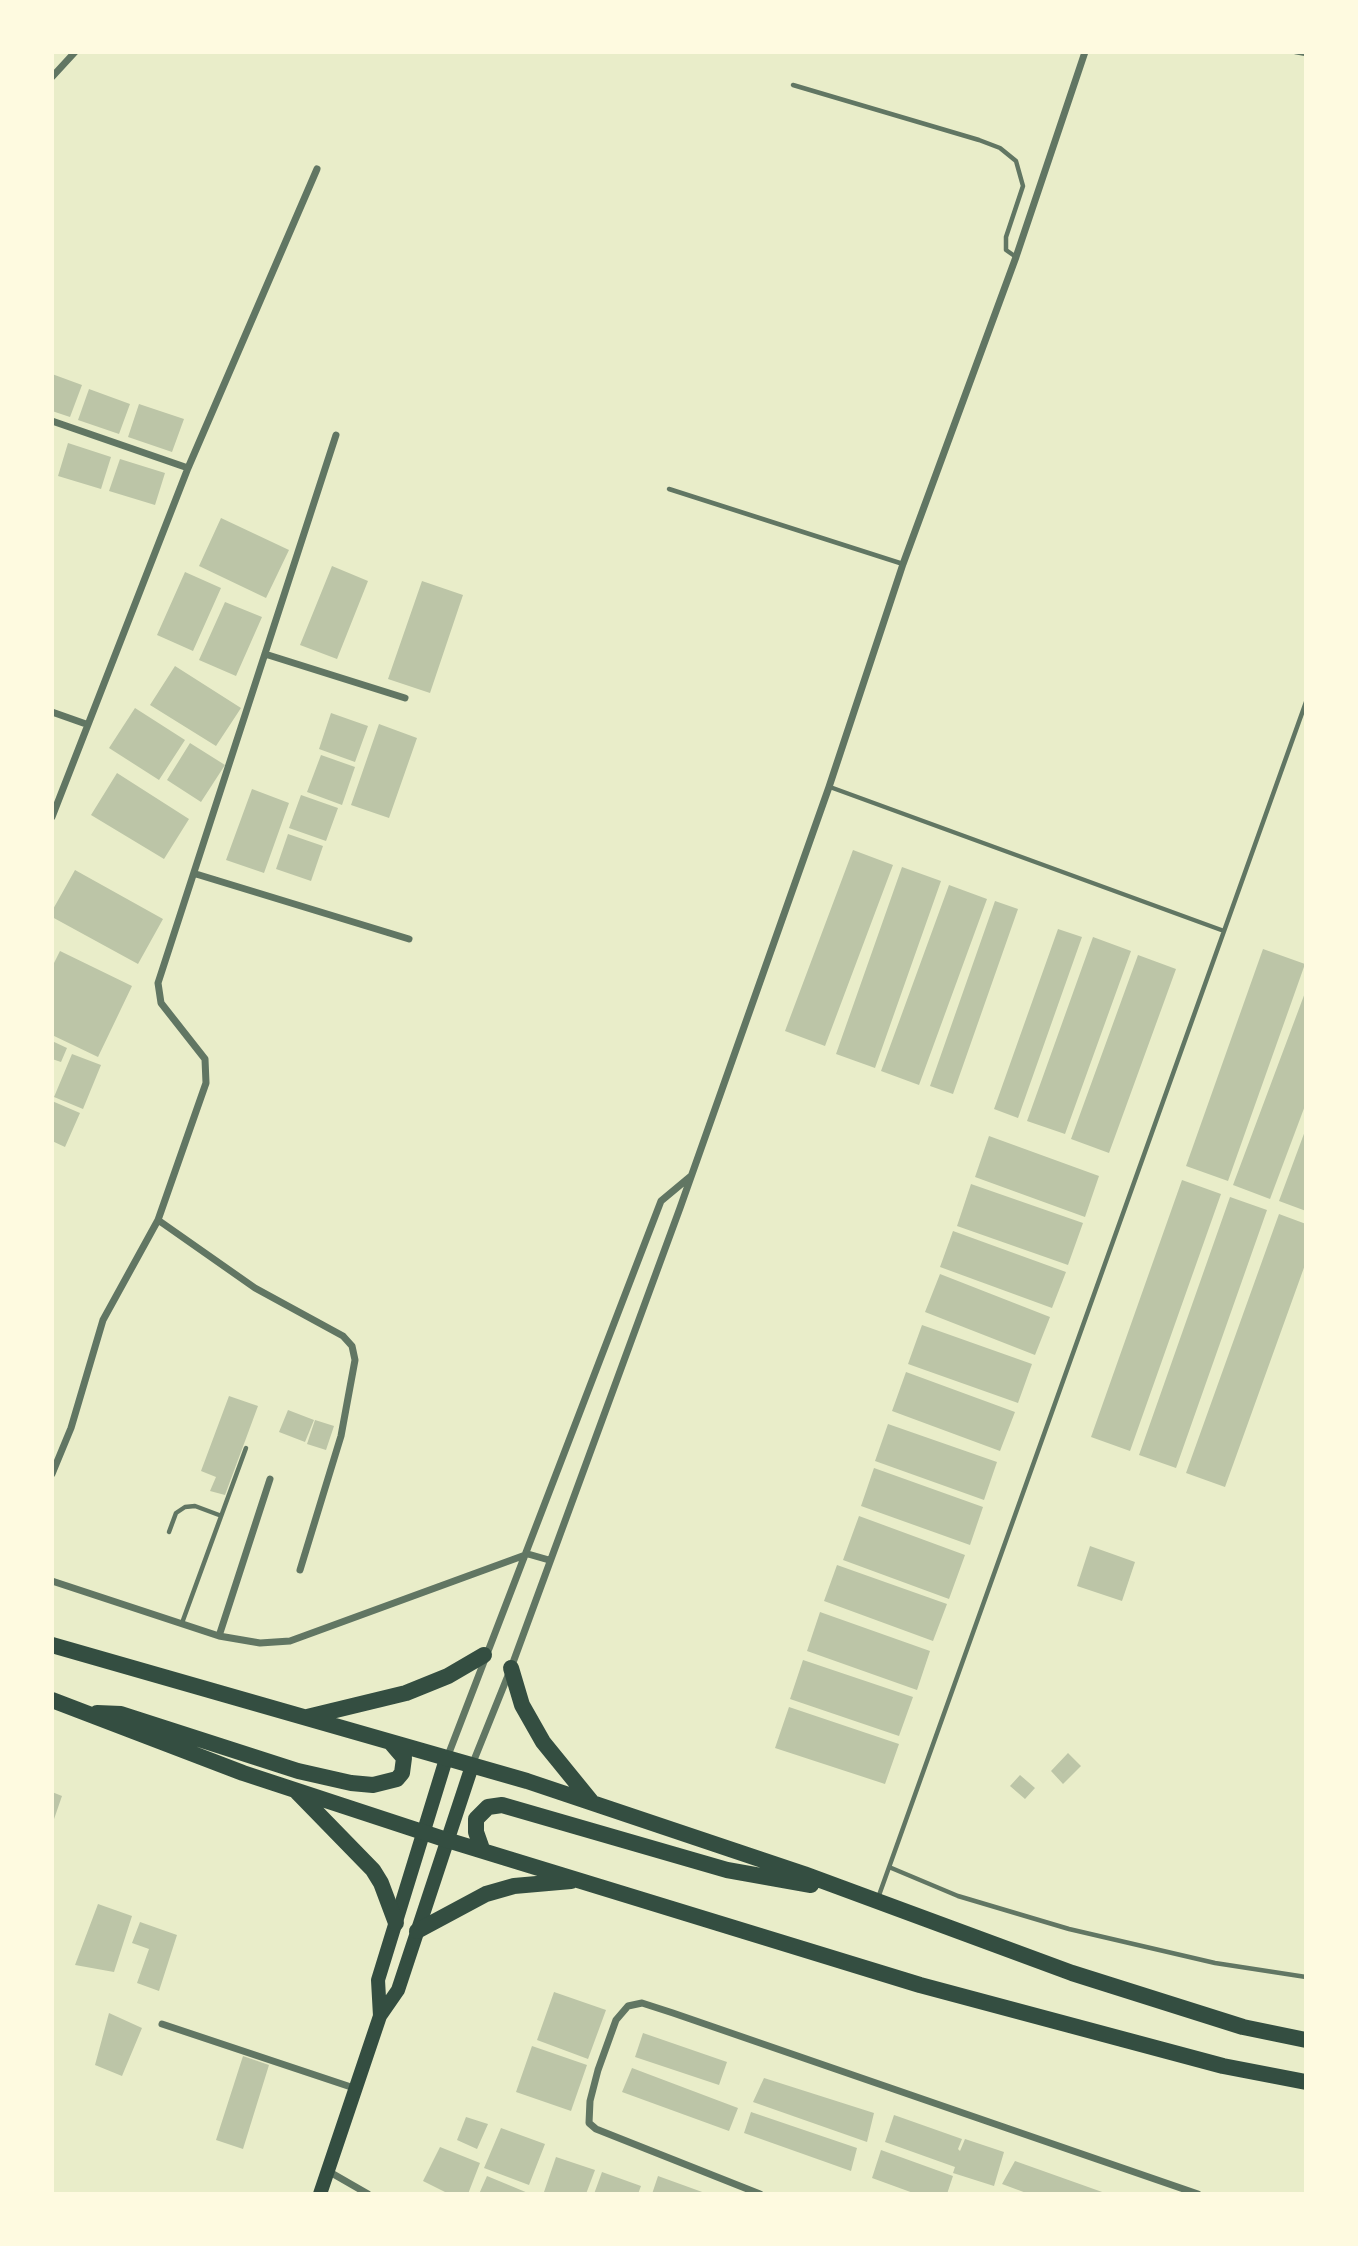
<!DOCTYPE html>
<style>
body{margin:0}
#map{position:relative;width:1358px;height:2246px;overflow:hidden;background:#e9edc9;font-family:"Work Sans",sans-serif}
canvas{display:block}
.frame{position:absolute;inset:0;border:54px solid #fefae0;pointer-events:none}
</style>
<div id="map">
<canvas width="1358" height="2246"></canvas>
<div class="frame"></div>
</div>
<script>
const ctx = document.querySelector('canvas').getContext('2d');
ctx.lineJoin = 'round';
function paint(path, color) { ctx.fillStyle = color; ctx.fill(path, 'evenodd'); }
const poly = rows => new Path2D(rows.map(r => 'M' + r).join(''));
function stroke(path, color, width, dash) { ctx.strokeStyle = color; ctx.lineWidth = width; ctx.lineCap = dash ? 'butt' : 'round'; ctx.setLineDash(dash || []); ctx.stroke(path); }
paint(poly([
 [52,374,82,385,70,417,52,411],
 [89,389,130,404,119,434,78,420],
 [139,404,184,419,172,452,128,437],
 [68,443,111,457,101,489,58,476],
 [120,459,165,473,155,505,109,491],
 [221,518,289,550,266,598,199,566],
 [332,566,368,581,337,659,300,645],
 [185,572,221,588,193,651,157,635],
 [422,581,463,595,430,693,388,679],
 [225,602,262,617,236,676,199,660],
 [175,666,241,708,216,746,150,705],
 [135,708,185,740,159,780,109,748],
 [331,713,368,726,355,762,319,749],
 [379,724,417,738,389,818,351,805],
 [190,743,225,765,201,802,167,780],
 [321,755,355,767,342,805,307,792],
 [117,773,189,819,164,859,91,815],
 [252,789,289,803,264,873,226,860],
 [301,795,338,808,326,841,289,828],
 [288,834,323,846,311,881,276,869],
 [853,850,893,865,825,1046,785,1031],
 [902,867,941,881,875,1068,836,1054],
 [75,870,163,919,138,964,52,917,52,911],
 [949,885,987,899,919,1085,881,1071],
 [995,901,1018,909,953,1094,930,1086],
 [1058,929,1082,937,1018,1118,994,1109],
 [1093,937,1131,951,1065,1134,1027,1121],
 [1263,949,1305,964,1228,1181,1186,1166],
 [60,951,132,986,98,1057,52,1035,52,967],
 [1138,955,1176,969,1109,1153,1071,1139],
 [1306,990,1306,1103,1270,1199,1233,1185],
 [52,1041,67,1048,61,1062,52,1059],
 [72,1054,101,1065,83,1109,54,1097],
 [52,1101,80,1113,65,1147,52,1141],
 [1305,1131,1306,1131,1306,1211,1279,1201],
 [989,1136,1099,1176,1085,1217,975,1177],
 [1182,1180,1221,1194,1130,1451,1091,1437],
 [971,1184,1083,1223,1068,1265,957,1226],
 [1230,1197,1267,1210,1176,1468,1139,1455],
 [1279,1214,1306,1224,1306,1262,1225,1487,1186,1473],
 [953,1231,1066,1272,1052,1308,940,1267],
 [940,1274,1050,1317,1035,1355,925,1312],
 [922,1325,1032,1364,1018,1403,908,1364],
 [906,1372,1015,1412,1000,1451,892,1411],
 [229,1396,258,1406,225,1495,210,1491,216,1477,201,1471],
 [288,1410,314,1420,305,1442,279,1432],
 [315,1420,334,1426,326,1450,307,1444],
 [888,1424,997,1462,984,1500,875,1461],
 [874,1468,983,1507,970,1545,861,1506],
 [859,1516,965,1555,949,1599,843,1560],
 [1090,1546,1135,1562,1122,1601,1077,1586],
 [837,1565,947,1604,933,1641,824,1601],
 [820,1612,930,1651,917,1690,807,1651],
 [803,1660,913,1697,899,1736,790,1699],
 [789,1707,899,1744,885,1784,775,1748],
 [1068,1753,1081,1766,1063,1784,1051,1771],
 [1020,1775,1035,1788,1025,1799,1010,1786],
 [52,1792,62,1796,53,1822,52,1822],
 [98,1904,132,1916,114,1972,75,1965],
 [140,1922,177,1935,159,1991,137,1983,149,1949,132,1943],
 [554,1992,606,2010,588,2059,537,2040],
 [109,2013,142,2028,122,2076,95,2065],
 [643,2033,727,2062,719,2085,635,2057],
 [532,2046,587,2065,571,2111,516,2092],
 [243,2056,269,2065,243,2149,216,2140],
 [632,2068,738,2108,729,2131,622,2092],
 [764,2078,874,2113,867,2142,753,2102],
 [751,2112,857,2148,851,2171,744,2133],
 [894,2115,962,2139,958,2149,960,2151,965,2139,1004,2152,994,2186,953,2173,955,2167,885,2142],
 [466,2117,488,2124,477,2149,457,2140],
 [501,2128,545,2144,529,2185,484,2168],
 [440,2147,480,2163,468,2194,449,2194,423,2181],
 [881,2150,953,2176,947,2194,916,2194,872,2178],
 [556,2157,595,2170,586,2194,544,2192],
 [1015,2161,1105,2193,1105,2194,1029,2194,1002,2184],
 [602,2172,641,2186,638,2194,594,2194],
 [487,2176,528,2193,528,2194,479,2194],
 [658,2176,705,2193,705,2194,652,2194]
]), '#bcc5a7');
stroke(poly([
 [1295,52,1306,54],
 [793,85,979,140,1000,148,1016,161,1023,186,1006,237,1006,250,1016,257],
 [669,489,903,564],
 [830,787,1224,931],
 [169,1532,176,1513,185,1507,195,1506,219,1515],
 [182,1623,246,1448],
 [889,1867,958,1896,1069,1929,1215,1963,1306,1977],
 [878,1898,1306,702]
]), '#617663', 4.5);
stroke(poly([
 [52,77,75,52],
 [52,421,188,468],
 [265,654,405,698],
 [52,712,86,724],
 [52,817,188,468,317,169],
 [196,874,409,939],
 [158,1220,255,1288,343,1336,352,1346,355,1360,341,1436,300,1570],
 [52,1474,71,1428,103,1320,158,1220,206,1083,205,1059,161,1003,158,983,336,435],
 [270,1479,219,1636,260,1643,290,1641,528,1554,549,1560],
 [52,1581,219,1636],
 [447,1758,661,1201,691,1176],
 [472,1765,511,1668,680,1208,829,787,903,564,1016,257,1085,52],
 [162,2024,354,2088],
 [328,2171,368,2194],
 [760,2194,596,2129,589,2123,590,2101,598,2070,616,2020,628,2006,642,2003,673,2013,1198,2194]
]), '#617663', 7);
stroke(poly([
 [380,2016,378,1980,446,1759],
 [320,2194,380,2016,398,1990,472,1766]
]), '#344e41', 14);
stroke(poly([
 [52,1645,527,1781,804,1874,1072,1973,1243,2027,1306,2040],
 [511,1668,522,1705,543,1742,591,1801],
 [52,1700,243,1773,447,1840,920,1985,1223,2066,1306,2082],
 [97,1713,121,1714,298,1771,351,1783,373,1785,397,1779,402,1773,404,1758,392,1744],
 [307,1717,406,1693,448,1676,484,1655],
 [296,1791,373,1870,381,1883,396,1923],
 [482,1849,476,1832,476,1819,488,1807,502,1805,727,1870,811,1885],
 [417,1931,486,1894,514,1886,571,1881]
]), '#344e41', 16);
</script>
